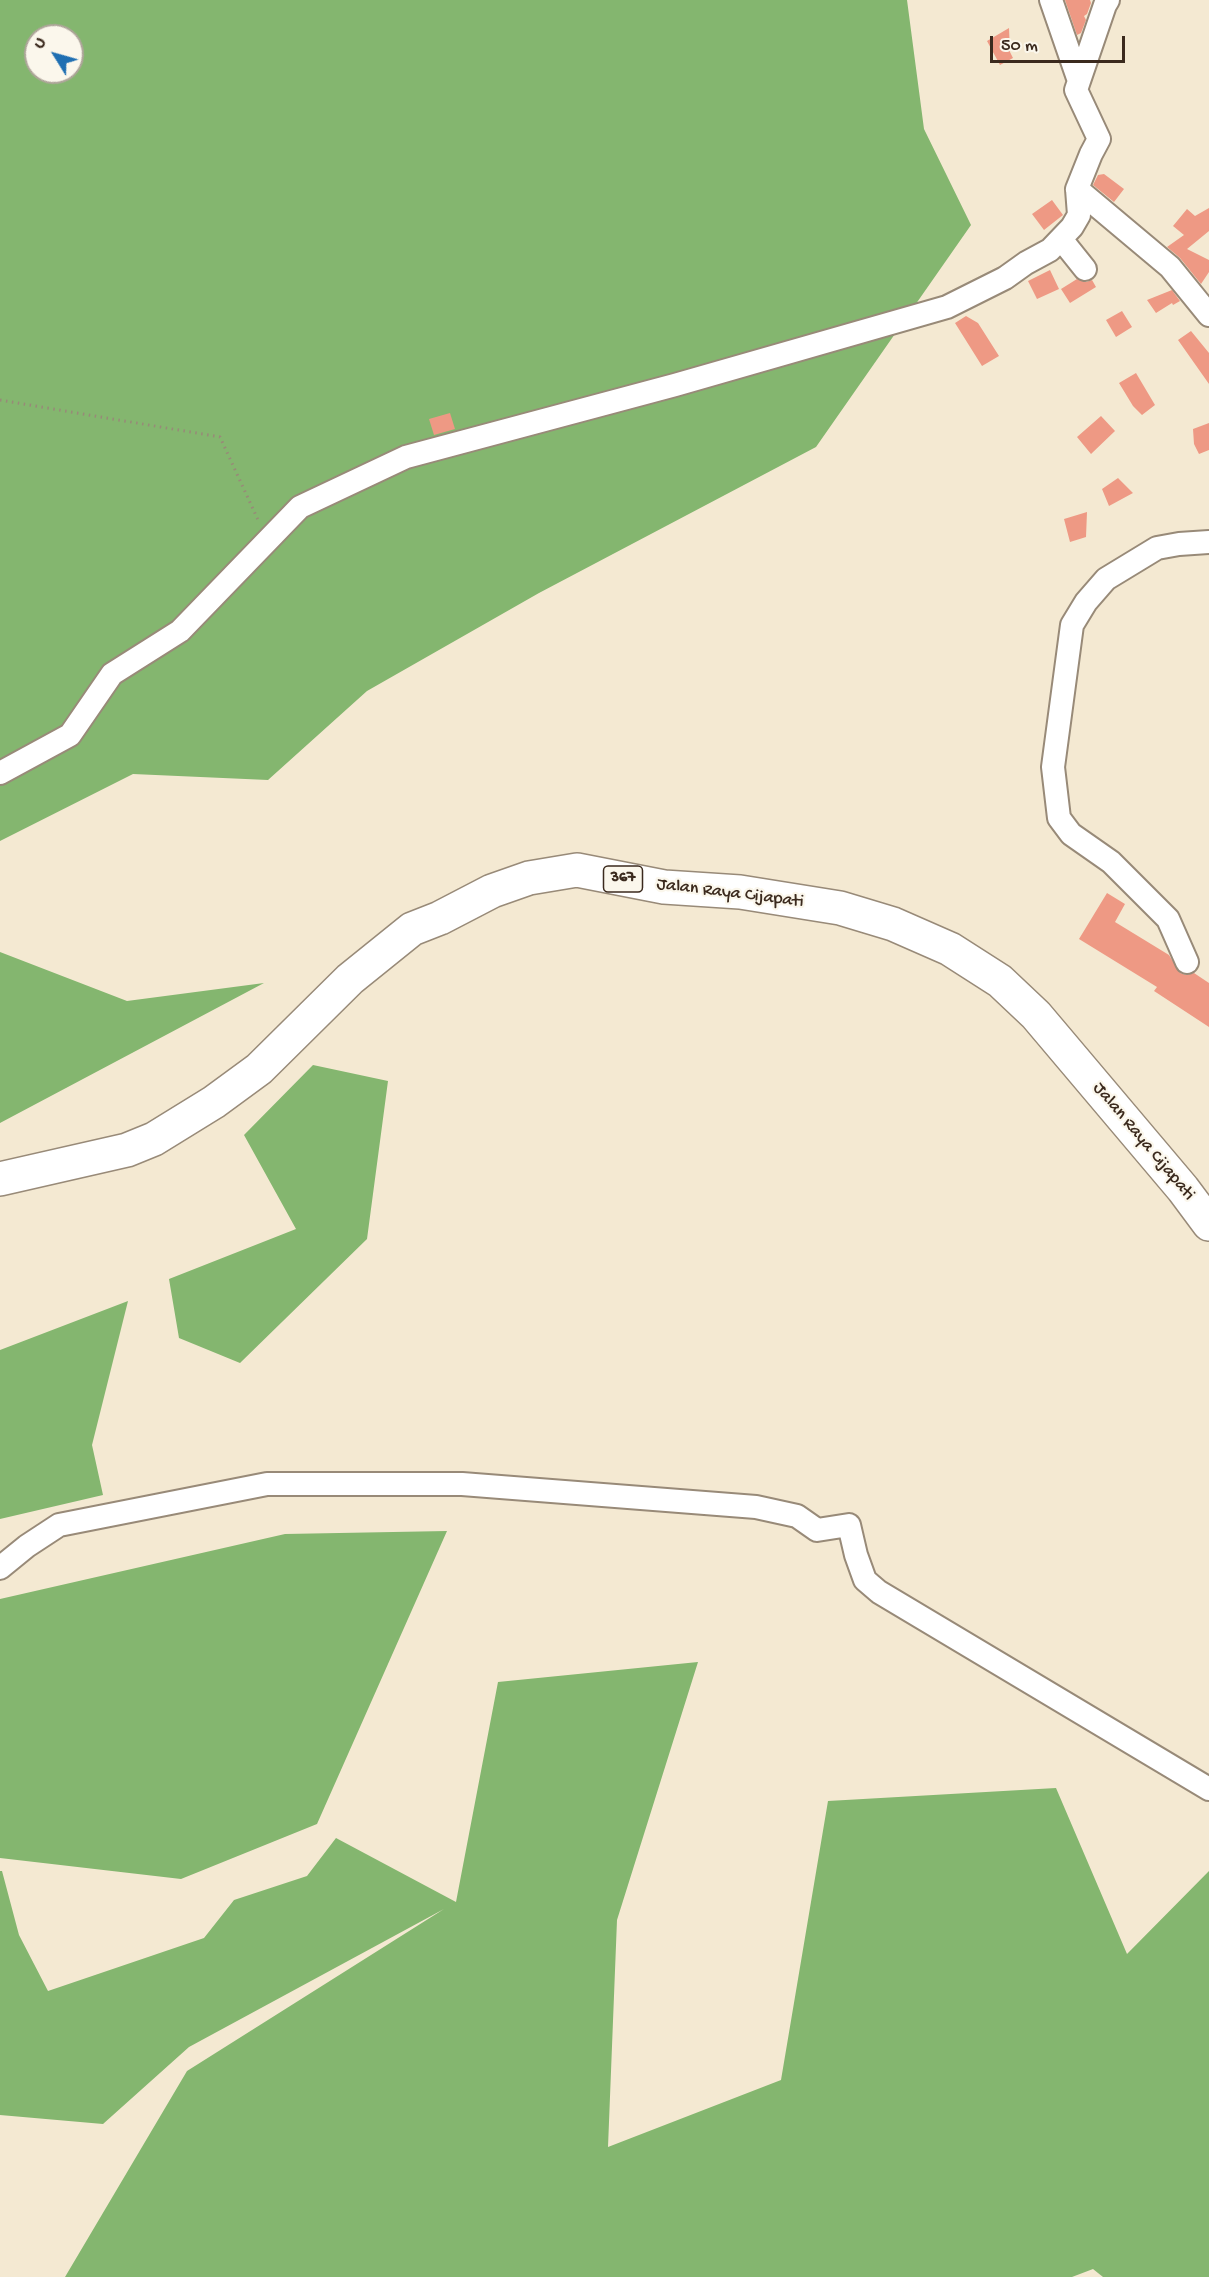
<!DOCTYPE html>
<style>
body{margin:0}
#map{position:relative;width:1209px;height:2277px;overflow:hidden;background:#f4e9d2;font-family:"Gochi Hand",sans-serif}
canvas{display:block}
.north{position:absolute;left:24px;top:24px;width:60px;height:60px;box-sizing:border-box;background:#fbf7ec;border:2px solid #aea59a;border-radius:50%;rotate:307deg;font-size:16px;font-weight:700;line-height:24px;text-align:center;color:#3b2a1e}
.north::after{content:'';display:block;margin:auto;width:21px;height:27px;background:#1f6fb2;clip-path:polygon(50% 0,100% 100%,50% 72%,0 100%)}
.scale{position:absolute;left:990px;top:36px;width:135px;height:27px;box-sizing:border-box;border:3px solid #3b2a1e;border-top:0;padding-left:8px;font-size:18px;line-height:21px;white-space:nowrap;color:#3b2a1e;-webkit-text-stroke:4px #fbf7ec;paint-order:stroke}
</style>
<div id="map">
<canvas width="1209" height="2277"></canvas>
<div class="north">U</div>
<div class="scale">50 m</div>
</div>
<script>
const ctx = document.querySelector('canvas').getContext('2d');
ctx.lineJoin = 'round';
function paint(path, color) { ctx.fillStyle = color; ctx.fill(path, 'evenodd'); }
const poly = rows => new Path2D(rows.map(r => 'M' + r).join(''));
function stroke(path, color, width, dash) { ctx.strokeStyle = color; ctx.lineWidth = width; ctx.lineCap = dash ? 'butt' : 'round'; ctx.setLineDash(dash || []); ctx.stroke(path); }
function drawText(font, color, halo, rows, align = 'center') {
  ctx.font = font + ' "Gochi Hand",sans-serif'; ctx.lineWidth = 4.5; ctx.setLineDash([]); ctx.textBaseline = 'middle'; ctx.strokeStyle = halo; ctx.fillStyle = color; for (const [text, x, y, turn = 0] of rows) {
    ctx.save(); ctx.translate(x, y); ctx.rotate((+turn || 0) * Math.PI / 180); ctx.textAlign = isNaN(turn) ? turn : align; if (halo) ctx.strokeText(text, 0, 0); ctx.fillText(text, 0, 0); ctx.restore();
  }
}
paint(poly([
 [0,0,907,0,924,129,971,225,816,447,539,593,367,691,268,780,133,774,0,841],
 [36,36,72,36,72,72,36,72],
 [0,952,127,1001,264,983,0,1123],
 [313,1065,388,1081,367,1239,240,1363,179,1338,169,1279,296,1229,244,1135],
 [128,1301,92,1445,103,1495,0,1519,0,1350],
 [447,1531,317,1824,181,1879,0,1858,0,1599,285,1534],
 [698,1662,617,1920,608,2147,781,2080,828,1801,1056,1788,1127,1954,1209,1871,1209,2277,1103,2277,1093,2269,1072,2277,65,2277,187,2071,444,1909,189,2047,103,2124,0,2115,0,1871,2,1871,19,1935,48,1991,204,1938,234,1900,307,1876,336,1838,456,1902,498,1682]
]), '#84b66f');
paint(poly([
 [1065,0,1090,0,1091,3,1087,14,1084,16,1086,20,1081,33,1077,35],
 [1009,28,1010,52,1013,58,1000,65,987,41],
 [1104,174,1124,189,1114,202,1093,185,1098,175],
 [1052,200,1063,215,1044,230,1032,214],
 [1209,208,1209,231,1187,249,1209,260,1209,272,1201,284,1180,258,1167,247,1184,235,1173,226,1187,209,1195,216],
 [1050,270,1059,289,1037,299,1028,281],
 [1077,279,1086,282,1092,280,1096,287,1070,303,1061,289],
 [1172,290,1180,301,1173,305,1172,303,1156,313,1147,300],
 [1122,311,1132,327,1116,337,1106,320],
 [966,316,978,323,999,356,982,366,955,323],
 [1191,331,1209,353,1209,384,1178,340],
 [1136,373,1155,405,1142,415,1133,406,1119,383],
 [450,413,455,429,434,435,429,419],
 [1101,416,1115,431,1091,454,1077,437],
 [1209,423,1209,450,1199,454,1194,444,1193,429],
 [1118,478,1133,493,1109,506,1102,489],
 [1087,512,1086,537,1070,542,1064,519],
 [1107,893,1125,904,1115,922,1169,955,1180,973,1186,975,1194,973,1209,983,1209,1027,1154,991,1157,987,1079,939]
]), '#ee9984');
const street = poly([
 [1051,0,1079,81,1076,90,1099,139,1091,154,1077,189,1170,267,1209,315],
 [1079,81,1105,5,1108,0],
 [1061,239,1085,269],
 [0,773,70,735,112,674,180,631,300,507,406,457,675,385,947,307,1005,278,1026,263,1050,250,1072,227,1079,215,1077,189],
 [1187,962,1168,919,1111,862,1071,834,1059,818,1053,767,1072,625,1086,602,1106,579,1157,548,1179,544,1209,542],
 [0,1568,27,1546,59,1525,267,1484,462,1484,756,1507,797,1516,817,1530,849,1525,856,1555,865,1580,879,1592,1209,1789]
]);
const primary = poly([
 [0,1179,127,1150,154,1139,214,1102,259,1069,350,979,412,929,440,918,492,891,529,878,577,870,664,887,740,892,840,908,893,924,950,949,1000,981,1036,1015,1183,1189,1209,1224]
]);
stroke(street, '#988a78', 26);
stroke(primary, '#988a78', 36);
stroke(poly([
 [0,400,220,437,259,522]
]), '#988a78', 3, [1.5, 4.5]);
stroke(street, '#fff', 22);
stroke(primary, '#fff', 33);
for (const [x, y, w] of [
 [623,879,39]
]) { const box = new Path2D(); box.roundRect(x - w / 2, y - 13, w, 26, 4.5); ctx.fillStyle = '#fbf7ec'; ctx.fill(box); stroke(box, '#3b2a1e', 1.5); }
drawText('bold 16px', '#3b2a1e', null, [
 ["367",623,879]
]);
drawText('18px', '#3b2a1e', '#fbf7ec', [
 ["Jalan Raya Cijapati",730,894,7],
 ["Jalan Raya Cijapati",1143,1142,50]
]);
</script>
